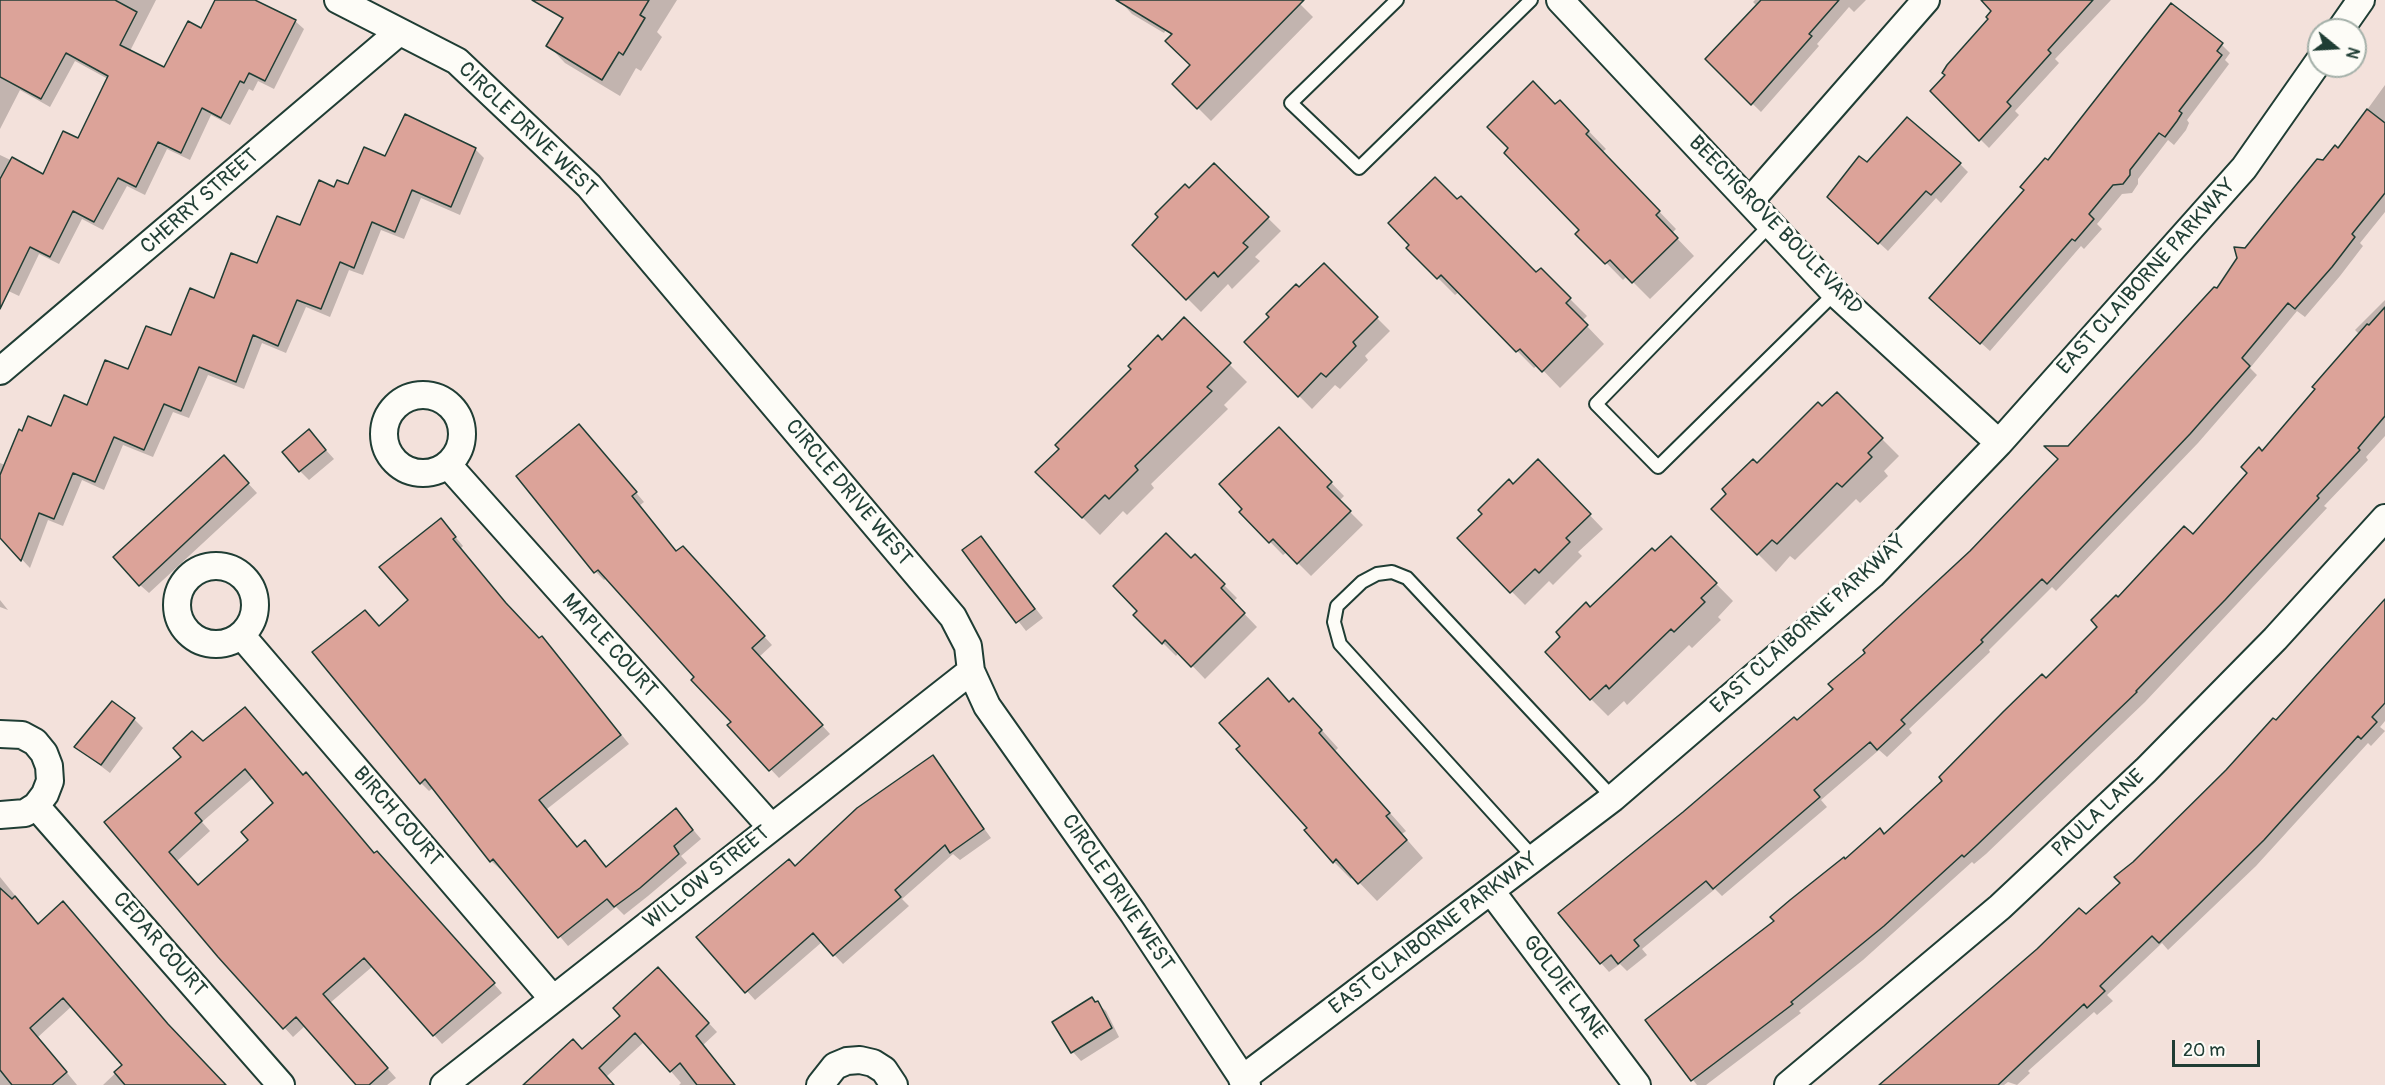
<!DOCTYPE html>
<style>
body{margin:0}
#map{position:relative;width:2385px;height:1085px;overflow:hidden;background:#f3e1db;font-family:Pangolin,sans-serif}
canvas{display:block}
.north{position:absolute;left:2307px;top:18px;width:60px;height:60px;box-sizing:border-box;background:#fdfcf7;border:2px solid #a4b0a9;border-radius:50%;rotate:108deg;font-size:16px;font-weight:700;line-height:24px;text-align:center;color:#1f3d34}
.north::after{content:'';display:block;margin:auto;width:21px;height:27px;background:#1f3d34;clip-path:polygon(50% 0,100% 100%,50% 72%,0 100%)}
.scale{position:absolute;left:2172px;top:1040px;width:88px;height:27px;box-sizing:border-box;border:3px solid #1f3d34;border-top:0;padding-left:8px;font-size:18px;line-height:21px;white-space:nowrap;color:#1f3d34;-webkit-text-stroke:4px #fdfcf7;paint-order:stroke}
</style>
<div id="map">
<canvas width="2385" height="1085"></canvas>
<div class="north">N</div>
<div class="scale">20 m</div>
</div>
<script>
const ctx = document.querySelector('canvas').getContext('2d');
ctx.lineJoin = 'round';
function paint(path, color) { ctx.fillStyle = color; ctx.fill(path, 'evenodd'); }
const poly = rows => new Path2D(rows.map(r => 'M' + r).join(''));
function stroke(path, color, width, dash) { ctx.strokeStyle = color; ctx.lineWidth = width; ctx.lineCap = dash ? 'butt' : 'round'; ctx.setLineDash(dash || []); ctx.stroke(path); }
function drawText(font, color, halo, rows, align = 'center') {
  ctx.font = font + ' Pangolin,sans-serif'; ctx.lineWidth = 6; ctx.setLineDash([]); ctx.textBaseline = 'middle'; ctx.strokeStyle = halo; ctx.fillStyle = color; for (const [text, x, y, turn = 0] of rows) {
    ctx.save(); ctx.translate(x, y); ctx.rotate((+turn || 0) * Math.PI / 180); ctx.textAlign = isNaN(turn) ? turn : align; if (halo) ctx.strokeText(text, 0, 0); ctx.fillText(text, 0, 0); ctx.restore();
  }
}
paint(poly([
 [30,0,156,0,130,51,165,69,202,30,216,0,252,0,295,21,304,29,274,89,258,81,253,91,249,89,230,125,211,115,190,160,167,149,145,195,127,186,103,230,82,219,59,264,39,254,19,296,0,287,0,155,44,176,79,140,108,79,75,61,50,107,20,90,0,129,0,6],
 [568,0,677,0,657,32,662,37,641,71,636,68,620,96,565,63,548,45,564,19,559,14],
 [1119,0,1183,0,1164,33,1132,14],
 [1208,0,1296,0,1313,17,1211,121,1174,84,1192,65],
 [1755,0,1866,0,1854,12,1849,7,1817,44,1819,46,1761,112,1707,59,1757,6,1753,2],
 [2001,0,2111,0,2055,59,2059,63,2015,111,2019,115,1989,148,1932,91,1990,20,1988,17],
 [2222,45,2230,53,2225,60,2229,64,2187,120,2189,123,2186,130,2174,145,2168,140,2138,179,2138,184,2132,193,2122,194,2097,224,2102,229,2084,249,2081,246,1990,351,1940,306,2048,163],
 [2385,85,2385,212,2360,243,2363,246,2340,276,2305,317,2297,311,2250,368,2257,375,2198,443,2056,591,2052,587,1989,650,1990,652,1909,729,1912,733,1887,757,1879,750,1821,800,1827,807,1722,896,1715,889,1642,949,1647,955,1627,971,1620,964,1609,972,1601,963,1797,722,1835,690,1867,653,2028,494,2217,290,2246,249,2323,162,2338,150],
 [1556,106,1577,119,1606,149,1602,152,1676,229,1672,233,1694,256,1650,299,1627,276,1623,280,1578,234,1581,230],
 [475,149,484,158,460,215,421,198,404,239,381,230,363,275,349,270,330,317,306,307,286,353,262,343,244,389,208,375,189,418,173,412,153,457,123,445,104,490,82,480,63,526,48,520,30,568,0,536,0,463,5,465,52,428,87,407,301,227,335,189,348,186,386,158],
 [1960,164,1968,172,1941,203,1936,198,1888,251,1838,205,1867,165],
 [1214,165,1281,231,1255,257,1260,261,1232,289,1228,284,1201,312,1134,245],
 [1408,248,1537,274,1541,270,1587,316,1582,321,1604,344,1560,388,1538,365,1534,368,1459,292,1455,295],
 [1324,265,1390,331,1365,356,1368,360,1340,389,1335,385,1312,409,1246,342],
 [2385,300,2385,436,2366,457,2368,460,2324,506,2327,508,2145,702,1986,854,1974,864,1972,862,1863,960,1799,1011,1801,1013,1706,1085,1697,1085,1647,1021,1776,922,1845,861,1885,835,1944,781,2099,627,2118,599,2193,536,2249,474,2263,453,2359,334,2355,330],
 [1184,319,1247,382,1224,405,1228,409,1151,484,1154,488,1127,515,1123,511,1100,535,1037,472],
 [1837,394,1899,456,1884,471,1888,476,1860,503,1856,499,1795,560,1790,556,1776,572,1713,509,1757,465],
 [587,435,644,502,639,506,677,553,691,556,772,645,759,657,830,734,779,778,729,725,733,722,696,678,607,578,604,580,596,572],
 [317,440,334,459,309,480,300,471],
 [1292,442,1344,496,1339,501,1363,525,1311,576,1287,552,1283,555,1241,512],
 [1538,461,1603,529,1578,552,1582,556,1553,585,1549,581,1525,605,1459,538],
 [232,466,257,493,149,593,140,585],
 [441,520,463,546,460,549,515,614,539,640,550,646,629,744,547,809,578,848,593,851,607,868,684,819,701,839,681,856,687,863,648,896,624,915,616,907,568,946,502,868,500,869,491,861,433,788,429,791,421,783,379,627,410,601],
 [980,538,1043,618,1026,631,964,551],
 [1671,538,1733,601,1718,617,1721,620,1692,648,1689,645,1627,705,1624,701,1608,716,1591,699,1590,609],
 [1195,556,1237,598,1233,602,1257,627,1205,679,1179,652,1176,656,1135,615],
 [0,600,8,610,0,607],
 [2385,603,2385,721,2380,727,2385,731,2371,746,2368,743,2256,866,2168,950,2162,943,2107,995,2113,1001,2097,1015,2094,1012,2028,1071,2030,1073,2017,1085,2008,1082,2004,1085,1881,1085,2086,917,2122,883,2134,863,2276,723],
 [1290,703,1310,717,1338,748,1335,751,1406,831,1402,834,1423,858,1377,901,1353,876,1351,879,1334,862,1309,828],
 [134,719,143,728,110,773,76,747,96,720,99,722],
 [203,743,304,777,375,855,386,862,502,993,442,1044,373,966,330,1003,396,1078,387,1085,358,1085,306,1025,293,1037,219,956,106,822],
 [254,777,275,803,250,840,198,887,176,862,210,831,202,822],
 [932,757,991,838,960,860,953,854,902,899,909,906,843,964,822,942,755,1000,698,937,795,868],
 [0,877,39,925,176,1034,222,1085,103,1085,124,1065,72,1006,38,1037,77,1085,0,1085],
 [667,978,717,1032,703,1045,735,1085,679,1085,681,1083,645,1041,606,1077,613,1085,525,1085,583,1051],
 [1092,999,1106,1011,1119,1037,1081,1061,1073,1052]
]), '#0003');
const building = poly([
 [0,0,115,0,137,12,120,45,164,67,188,21,201,28,215,0,255,0,296,20,265,81,249,73,244,83,240,81,221,118,202,108,181,153,158,142,136,187,118,178,94,222,73,211,50,257,30,247,0,309,0,179,12,157,43,174,63,131,78,138,108,76,66,53,41,99,0,77,0,0],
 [532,0,649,0,640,15,645,18,623,55,619,52,602,80,546,46,563,18,532,0],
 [1116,0,1304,0,1197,109,1172,84,1190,65,1165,41,1172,34,1116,0],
 [1761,0,1839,0,1809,34,1812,36,1751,105,1705,59,1761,0],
 [1981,0,2093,0,2048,50,2051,53,2007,102,2011,106,1979,141,1930,91,1945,75,1942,73,1947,65,1988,19,1986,17,1991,11,1981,0],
 [2171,3,2223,43,2217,51,2222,55,2179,111,2182,113,2177,121,2165,137,2159,133,2130,170,2130,175,2123,184,2113,185,2089,214,2094,219,2075,241,2072,239,1980,344,1929,298,2024,190,2020,187,2045,158,2048,160,2171,3],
 [1533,81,1555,104,1560,100,1589,131,1586,134,1660,211,1656,215,1678,238,1632,283,1610,260,1605,264,1575,234,1579,230,1504,153,1508,148,1487,127,1533,81],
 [2367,109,2385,123,2385,193,2352,234,2355,237,2332,267,2295,309,2288,303,2242,358,2250,366,2190,434,2047,584,2042,579,1981,640,1983,642,1901,720,1905,724,1877,750,1870,742,1814,790,1820,797,1713,889,1706,881,1634,940,1639,946,1618,964,1611,955,1600,964,1558,913,1683,812,1794,717,1797,720,1833,689,1828,684,1865,653,1863,650,1970,551,2058,459,2044,446,2068,446,2214,287,2217,288,2237,258,2234,247,2245,248,2317,159,2323,160,2335,145,2338,148,2367,109],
 [405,114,476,148,451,207,412,190,395,232,372,222,354,268,340,262,321,309,297,300,278,346,253,335,236,382,199,367,181,411,164,404,144,450,114,437,95,482,73,473,54,519,39,513,21,561,0,538,0,475,19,429,22,431,28,416,51,426,64,395,87,405,105,360,128,369,146,326,171,335,190,288,214,298,231,253,257,263,277,216,300,225,319,180,334,187,337,180,348,184,364,147,385,156,405,114],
 [1907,117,1961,163,1931,195,1926,191,1878,244,1827,197,1859,156,1867,162,1907,117],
 [1214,163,1269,217,1243,243,1248,247,1218,277,1214,272,1186,300,1132,245,1158,217,1155,214,1185,184,1189,188,1214,163],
 [1435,177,1457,199,1461,196,1536,272,1541,268,1571,298,1566,303,1588,325,1542,372,1520,349,1516,352,1441,275,1437,279,1406,248,1409,245,1388,223,1435,177],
 [1324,263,1378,317,1353,342,1356,346,1326,377,1321,373,1298,397,1244,342,1269,317,1266,314,1296,284,1299,287,1324,263],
 [2385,307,2385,416,2358,448,2360,450,2317,496,2319,498,2225,600,2136,691,2137,692,1977,845,1964,857,1962,855,1884,926,1791,1002,1793,1004,1691,1081,1645,1020,1774,921,1770,917,1790,900,1844,857,1845,859,1880,828,1884,834,1942,781,1939,777,2003,712,2042,674,2046,678,2097,627,2091,620,2116,595,2118,597,2184,526,2193,534,2247,473,2241,467,2259,447,2262,451,2315,389,2312,387,2367,324,2369,325,2385,307],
 [1184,317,1231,363,1207,387,1212,391,1135,466,1138,470,1109,499,1105,495,1082,518,1035,472,1059,449,1055,445,1131,369,1128,366,1158,335,1162,340,1184,317],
 [1837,392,1883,438,1868,453,1872,457,1842,487,1837,483,1777,544,1772,540,1757,555,1711,509,1726,494,1722,489,1753,459,1757,463,1818,402,1822,406,1837,392],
 [579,424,637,492,632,496,676,551,683,546,765,636,752,648,823,725,769,771,727,725,731,722,691,680,694,677,598,570,594,573,516,476,579,424],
 [1279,427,1332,482,1327,487,1351,511,1297,564,1273,539,1269,543,1239,512,1242,509,1219,484,1279,427],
 [309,429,326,450,299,472,282,452,309,429],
 [224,455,249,483,139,586,113,557,224,455],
 [1538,459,1591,514,1566,538,1570,542,1539,573,1535,569,1510,593,1457,538,1482,514,1478,510,1509,479,1513,484,1538,459],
 [441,518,456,537,453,539,506,603,539,638,542,636,621,735,539,800,577,847,585,840,606,867,676,808,693,830,674,846,679,854,640,888,614,907,607,899,558,938,493,859,490,862,425,779,420,784,312,652,365,610,379,626,408,600,379,567,441,518],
 [1166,533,1191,558,1195,554,1225,584,1221,588,1245,613,1191,667,1165,640,1162,644,1133,615,1137,611,1113,586,1166,533],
 [981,536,1035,609,1016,623,962,550,981,536],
 [1671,536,1717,583,1701,598,1705,602,1674,632,1671,629,1609,689,1606,685,1590,700,1545,652,1560,637,1556,632,1586,602,1590,607,1652,548,1655,551,1671,536],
 [2385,599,2385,703,2372,717,2377,722,2361,739,2358,736,2264,840,2191,912,2159,943,2152,936,2100,986,2105,991,2087,1008,2084,1004,1998,1085,1879,1085,2037,949,2079,908,2086,914,2120,883,2114,877,2133,862,2226,770,2273,718,2276,720,2385,599],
 [1268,678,1289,702,1293,698,1322,730,1319,733,1390,813,1386,816,1407,840,1358,884,1336,859,1333,863,1304,830,1307,828,1236,749,1240,746,1219,723,1268,678],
 [112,701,135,718,101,765,74,747,112,701],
 [245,707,303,775,306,772,374,853,377,851,495,983,433,1036,364,958,323,994,388,1068,369,1085,356,1085,296,1017,283,1029,218,957,104,822,181,757,173,748,192,731,203,741,245,707],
 [245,769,273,803,241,832,248,840,198,885,169,852,202,821,195,813,245,769],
 [933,755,984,829,950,853,945,845,895,890,901,897,833,956,813,933,745,993,696,937,789,859,795,866,857,808,933,755],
 [0,888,12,899,15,896,38,924,63,901,168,1024,226,1085,125,1085,114,1072,122,1065,63,998,30,1028,67,1072,52,1085,12,1085,0,1070,0,888],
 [658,967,709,1023,696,1036,735,1085,697,1085,680,1063,670,1072,635,1033,599,1068,614,1085,523,1085,573,1039,582,1049,620,1016,613,1008,658,967],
 [1092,997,1095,1002,1098,1001,1112,1028,1071,1053,1052,1022,1092,997]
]);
paint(building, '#dca399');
stroke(building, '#1f3d34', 1.5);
const service = poly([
 [1397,0,1291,103,1359,168,1531,0],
 [1772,223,1596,404,1658,467,1835,293],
 [1534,858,1340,644,1334,622,1337,606,1362,582,1377,574,1392,572,1407,578,1613,798]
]);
const minor = poly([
 [338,0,457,61,589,186,953,617,968,646,971,671,987,706,1133,913,1247,1085],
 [1560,0,1835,293,1999,443],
 [2340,30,2361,0],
 [1751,200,1926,0],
 [0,371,399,32],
 '384 434a39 39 0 1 1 78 0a39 39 0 1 1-78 0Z',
 [448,465,771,827],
 '177 605a39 39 0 1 1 78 0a39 39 0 1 1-78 0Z',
 [241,635,553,999],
 [0,734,22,735,35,742,44,753,49,766,50,781,45,794,36,806,25,813,0,815],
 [36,806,281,1085],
 [1491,891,1637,1085],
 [1242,1079,1613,798,1872,575,1999,443,2244,168,2319,61],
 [444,1085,971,671],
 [820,1085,835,1066,847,1061,860,1060,873,1063,884,1070,894,1085],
 [1788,1085,2000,907,2146,770,2275,639,2385,518]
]);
stroke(service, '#1f3d34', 16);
stroke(minor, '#1f3d34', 30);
stroke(service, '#fdfcf7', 12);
stroke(minor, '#fdfcf7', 26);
drawText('21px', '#1f3d34', '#fdfcf7', [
 ["CIRCLE DRIVE WEST",527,130,44],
 ["CHERRY STREET",200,202,-41],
 ["BEECHGROVE BOULEVARD",1775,226,46],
 ["EAST CLAIBORNE PARKWAY",2147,277,-48],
 ["CIRCLE DRIVE WEST",848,493,50],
 ["EAST CLAIBORNE PARKWAY",1809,625,-42],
 ["MAPLE COURT",609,646,48],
 ["PAULA LANE",2099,814,-43],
 ["BIRCH COURT",397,817,49],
 ["WILLOW STREET",707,878,-38],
 ["CIRCLE DRIVE WEST",1117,893,56],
 ["EAST CLAIBORNE PARKWAY",1434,934,-37],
 ["CEDAR COURT",159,945,49],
 ["GOLDIE LANE",1564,988,53]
]);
</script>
